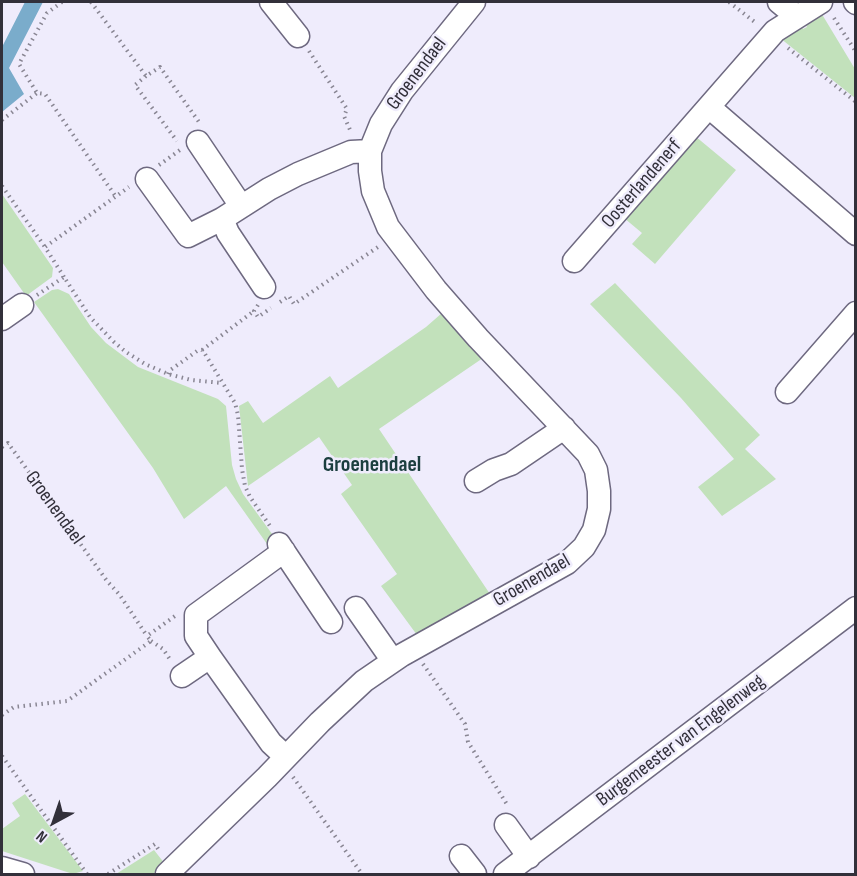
<!DOCTYPE html>
<style>
body{margin:0}
#map{position:relative;width:857px;height:876px;overflow:hidden;background:#efecfc;font-family:"Sofia Sans Condensed",sans-serif}
canvas{display:block}
.frame{position:absolute;inset:0;border:3px solid #32303a;pointer-events:none}
.north{position:absolute;left:24px;top:792px;width:60px;height:60px;-webkit-text-stroke:4px #efecfc;paint-order:stroke;rotate:220deg;font-size:16px;font-weight:700;line-height:24px;text-align:center;color:#32303a}
.north::after{content:'';display:block;margin:auto;width:21px;height:27px;background:#32303a;clip-path:polygon(50% 0,100% 100%,50% 72%,0 100%)}
</style>
<div id="map">
<canvas width="857" height="876"></canvas>
<div class="frame"></div>
<div class="north">N</div>
</div>
<script>
const ctx = document.querySelector('canvas').getContext('2d');
ctx.lineJoin = 'round';
function paint(path, color) { ctx.fillStyle = color; ctx.fill(path, 'evenodd'); }
const poly = rows => new Path2D(rows.map(r => 'M' + r).join(''));
function stroke(path, color, width, dash) { ctx.strokeStyle = color; ctx.lineWidth = width; ctx.lineCap = dash ? 'butt' : 'round'; ctx.setLineDash(dash || []); ctx.stroke(path); }
function drawText(font, color, halo, rows, align = 'center') {
  ctx.font = font + ' "Sofia Sans Condensed",sans-serif'; ctx.lineWidth = 5; ctx.setLineDash([]); ctx.textBaseline = 'middle'; ctx.strokeStyle = halo; ctx.fillStyle = color; for (const [text, x, y, turn = 0] of rows) {
    ctx.save(); ctx.translate(x, y); ctx.rotate((+turn || 0) * Math.PI / 180); ctx.textAlign = isNaN(turn) ? turn : align; if (halo) ctx.strokeText(text, 0, 0); ctx.fillText(text, 0, 0); ctx.restore();
  }
}
paint(poly([
 [820,11,855,69,855,98,780,38,800,24,803,29,807,27,804,21],
 [695,136,736,170,655,264,632,244,642,233,624,218],
 [2,194,53,268,52,277,26,296,2,262],
 [615,283,760,435,745,449,776,479,722,516,698,487,734,459,681,398,590,304],
 [58,289,69,294,91,327,106,343,138,367,218,399,226,406,232,465,236,479,243,494,275,538,267,544,226,486,184,519,153,468,34,302,52,290],
 [442,313,483,358,379,429,490,594,417,635,381,586,397,574,341,494,352,485,319,437,248,486,239,406,248,401,263,423,330,376,338,388,426,327],
 [25,794,83,871,73,874,2,851,2,829,20,816,12,803],
 [154,850,165,864,153,874,116,874]
]), '#c2e1bb');
paint(poly([
 [25,2,43,2,9,68,24,94,2,112,2,47]
]), '#7aaccb');
const minor = poly([
 [271,2,298,36],
 [779,2,796,16],
 [855,2,856,3],
 [709,107,856,234],
 [198,142,241,206],
 [147,179,188,236,222,219,269,189,298,174,351,152,370,151],
 [222,219,228,233,264,287],
 [574,261,775,31,821,2],
 [2,319,22,305],
 [787,392,856,313],
 [476,481,494,470,511,464,564,428],
 [279,544,331,622],
 [356,608,393,661],
 [210,657,196,636,196,615,284,551],
 [182,676,210,657,271,743,286,757],
 [506,825,529,857],
 [461,856,475,874],
 [2,868,23,874],
 [167,874,267,777,320,722,364,681,402,655,567,563,584,547,594,530,599,509,599,491,596,470,588,454,478,338,436,290,388,227,373,191,370,171,370,151,381,124,402,91,474,2],
 [505,874,856,608]
]);
stroke(minor, '#6e6980', 25);
stroke(poly([
 [62,2,47,13,19,64,37,93,45,94,116,197],
 [91,2,146,76,160,67,199,122],
 [729,2,756,23],
 [834,18,856,52],
 [788,48,856,102],
 [309,51,347,109,344,116,351,132],
 [146,76,135,85,177,141],
 [2,120,37,93],
 [159,165,180,150],
 [2,186,45,247],
 [64,277,45,247,129,187],
 [37,295,64,277,90,317,114,342,126,352,145,364,168,374,191,380,222,383],
 [280,302,289,296,294,304,378,247],
 [258,305,254,311,258,317,271,308],
 [202,350,254,311],
 [168,374,169,371,197,351,202,350,205,354,235,403,238,415,242,469,245,486,250,497,270,526],
 [2,447,8,443,107,581,119,594,147,636],
 [151,641,163,649,171,661],
 [423,664,465,724,468,742,508,806],
 [2,715,14,707,67,701,151,641,147,636,175,616],
 [2,756,87,874],
 [293,777,362,874],
 [108,874,155,844,160,852]
]), '#898693', 4, [1.5, 4.5]);
stroke(minor, '#fff', 22);
drawText('20px', '#32303a', '#efecfc', [
 ["Groenendael",417,74,-53],
 ["Oosterlandenerf",642,184,-49],
 ["Groenendael",54,508,54],
 ["Groenendael",532,581,-30],
 ["Burgemeester van Engelenweg",681,741,-37]
]);
drawText('bold 22px', '#1b3e3f', '#efecfc', [
 ["Groenendael",372,465]
]);
</script>
